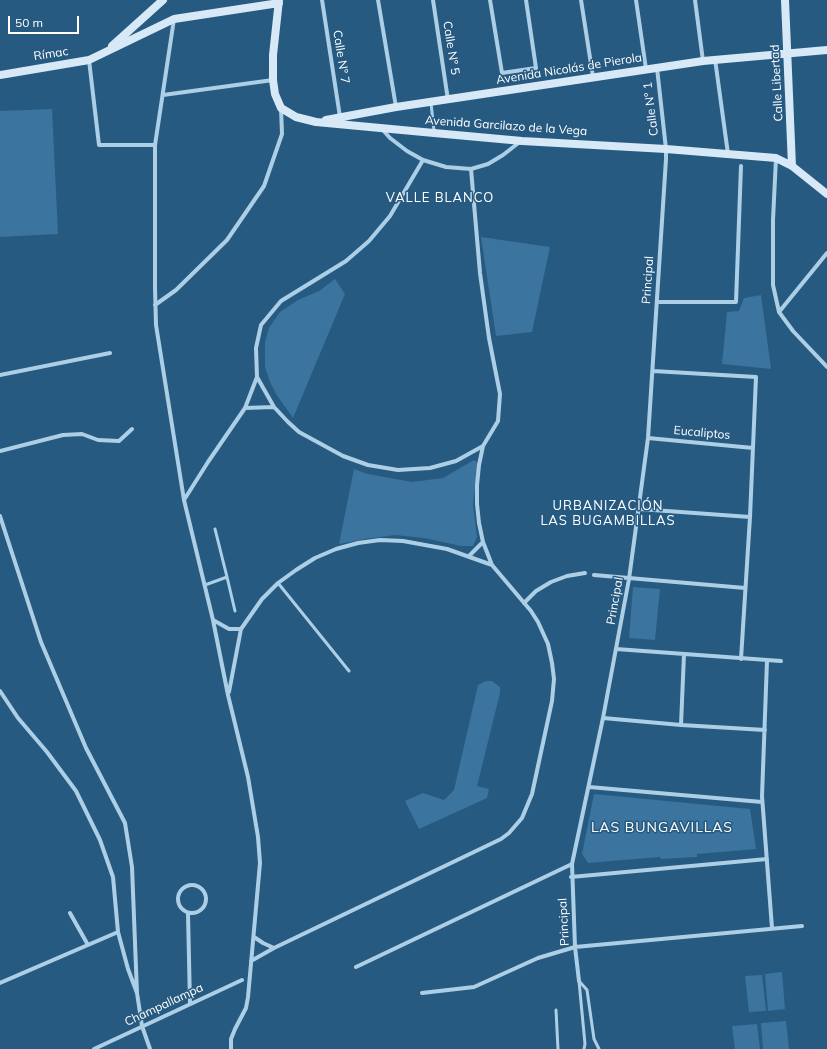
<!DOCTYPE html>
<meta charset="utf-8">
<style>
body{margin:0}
#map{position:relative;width:827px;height:1049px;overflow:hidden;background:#265a81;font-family:Mulish,sans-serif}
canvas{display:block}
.scale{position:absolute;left:8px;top:16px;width:71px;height:18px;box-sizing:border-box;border:2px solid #fff;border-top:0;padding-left:5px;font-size:12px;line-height:14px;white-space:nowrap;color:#fff;-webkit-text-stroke:3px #265a81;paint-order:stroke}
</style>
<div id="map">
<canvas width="827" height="1049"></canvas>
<div class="scale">50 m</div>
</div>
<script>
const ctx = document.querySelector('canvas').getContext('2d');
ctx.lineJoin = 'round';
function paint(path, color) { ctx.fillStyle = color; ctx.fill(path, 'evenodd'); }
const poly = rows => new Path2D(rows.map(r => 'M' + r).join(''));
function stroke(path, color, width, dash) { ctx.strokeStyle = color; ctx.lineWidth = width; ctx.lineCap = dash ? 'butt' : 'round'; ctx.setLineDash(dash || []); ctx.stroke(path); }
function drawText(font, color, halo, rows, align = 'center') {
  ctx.font = font + ' Mulish,sans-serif'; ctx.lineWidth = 3; ctx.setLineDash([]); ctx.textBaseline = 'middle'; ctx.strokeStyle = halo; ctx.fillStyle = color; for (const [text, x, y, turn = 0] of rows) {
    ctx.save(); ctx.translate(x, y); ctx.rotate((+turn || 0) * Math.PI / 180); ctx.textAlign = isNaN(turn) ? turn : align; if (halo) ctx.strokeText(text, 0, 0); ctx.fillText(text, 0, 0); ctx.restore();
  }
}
paint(poly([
 [52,109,58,234,0,237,0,111],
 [481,237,550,247,532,332,496,336],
 [335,279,345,294,293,418,276,394,270,382,265,367,265,342,269,328,280,312,298,300,319,291],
 [761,295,771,369,722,364,727,312,739,311,744,298],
 [474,460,478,463,473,505,477,537,473,546,461,546,424,538,395,535,365,539,339,544,354,469,368,474,412,482,443,478],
 [633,587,660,589,655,640,629,638],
 [486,681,492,681,500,687,500,693,477,786,489,789,487,798,419,829,405,801,423,793,444,800,454,790,478,685],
 [594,794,750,809,756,849,697,854,697,857,661,859,660,857,588,863,582,854],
 [782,972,785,1009,768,1011,765,974],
 [762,975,766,1011,749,1012,745,976],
 [786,1021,789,1049,763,1049,761,1023],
 [757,1024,760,1049,735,1049,732,1026]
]), '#3b749e');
stroke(poly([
 [431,103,434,131],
 [227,577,235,611],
 [278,583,349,671],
 [205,585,227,577,215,529],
 [579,981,587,990,594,1039,599,1049],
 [579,981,585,1044,584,1049],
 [556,1010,558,1049]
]), '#adcfe6', 3);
stroke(poly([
 [322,0,340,117],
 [378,0,396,107],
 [433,0,448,100],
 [490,0,502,73,536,68,526,0],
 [581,0,593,77],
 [636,0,646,69],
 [695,0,703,61],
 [174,19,155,145,155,288,156,325,184,500,213,620,228,695,248,777,258,837,260,863,248,997,246,1008,235,1029,231,1039,231,1049],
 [715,59,728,154],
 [89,60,99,145,155,145],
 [163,95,273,80],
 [382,129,390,138,407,151,423,160,446,167,471,169,488,164,503,155,521,141],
 [776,158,773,220,773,285,779,312,793,331,827,367],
 [657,302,736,302,741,166],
 [155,305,176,290,227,240,264,186,282,134,281,108],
 [779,312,827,253],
 [653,371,756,377,750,517,741,659],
 [0,375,110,353],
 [257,377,274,407,288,422,299,432,343,456,368,465,398,470,430,468,456,461,483,446],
 [245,408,274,407],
 [648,438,753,448],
 [0,451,63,435,82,434,98,440,119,441,132,429],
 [184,500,208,462,245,408,257,377,256,348,261,325,281,301,346,261,369,241,390,216,423,160],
 [639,509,750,517],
 [0,516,41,642,86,748,125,823,132,867,137,993],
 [469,556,483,542],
 [594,575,745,588],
 [524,603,536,591,551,582,567,576,585,573],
 [213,620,229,629,241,629],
 [616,649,781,661],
 [767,661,762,796,772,928],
 [0,691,18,718,47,752,76,791,100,840,113,877,118,932,128,969,137,993,142,1026,150,1049],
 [229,692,241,629,262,599,278,583,296,570,315,558,336,549,358,543,380,540,403,541,447,549,492,565],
 [603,718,681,725,765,730],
 [681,725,684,654],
 [589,787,762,802],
 [571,877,767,859],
 '178 899a14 14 0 1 1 28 0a14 14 0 1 1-28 0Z',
 [70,913,88,945],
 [188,913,190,1004],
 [254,937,263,943,274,948],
 [251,961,274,948,501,839,509,833,522,818,532,794,552,701,554,679,552,663,548,644,538,622,531,611,492,565,483,542,479,523,477,504,477,485,479,465,483,446,498,421,500,394,489,338,480,273,471,169],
 [356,967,572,864],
 [579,981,575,947,572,864,603,718,629,579,648,438,666,159,666,149,657,68],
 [0,983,118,932],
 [422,993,474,987,538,958,575,947,802,926],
 [94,1049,242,980]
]), '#adcfe6', 4);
stroke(poly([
 [279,0,273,55,273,80,275,94,281,108,296,117,316,122,434,133,522,141,666,149,776,158,792,166,827,194],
 [785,0,792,166],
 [112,46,163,0],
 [0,75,89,60,174,19,279,3],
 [326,120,396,107,703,61,827,50]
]), '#d7e8f6', 8);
drawText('12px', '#fff', '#265a81', [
 ["Calle N° 5",451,48,81],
 ["Rímac",51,54,-9],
 ["Calle N° 7",341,57,81],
 ["Avenida Nicolás de Pierola",569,69,-9],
 ["Calle Libertad",777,83,-93],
 ["Calle N° 1",651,109,-97],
 ["Avenida Garcilazo de la Vega",506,126,4],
 ["Principal",648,280,-86],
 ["Eucaliptos",702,433,5],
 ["Principal",615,601,-80],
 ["Principal",564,922,-93],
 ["Champallampa",164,1005,-25]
]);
ctx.letterSpacing = '1px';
drawText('13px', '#fff', '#265a81', [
 ["VALLE BLANCO",440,198],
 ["URBANIZACIÓN",608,506],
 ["LAS BUGAMBILLAS",608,521]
]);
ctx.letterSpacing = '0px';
ctx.letterSpacing = '1px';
drawText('14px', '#fff', '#265a81', [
 ["LAS BUNGAVILLAS",662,828]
]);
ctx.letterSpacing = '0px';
</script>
